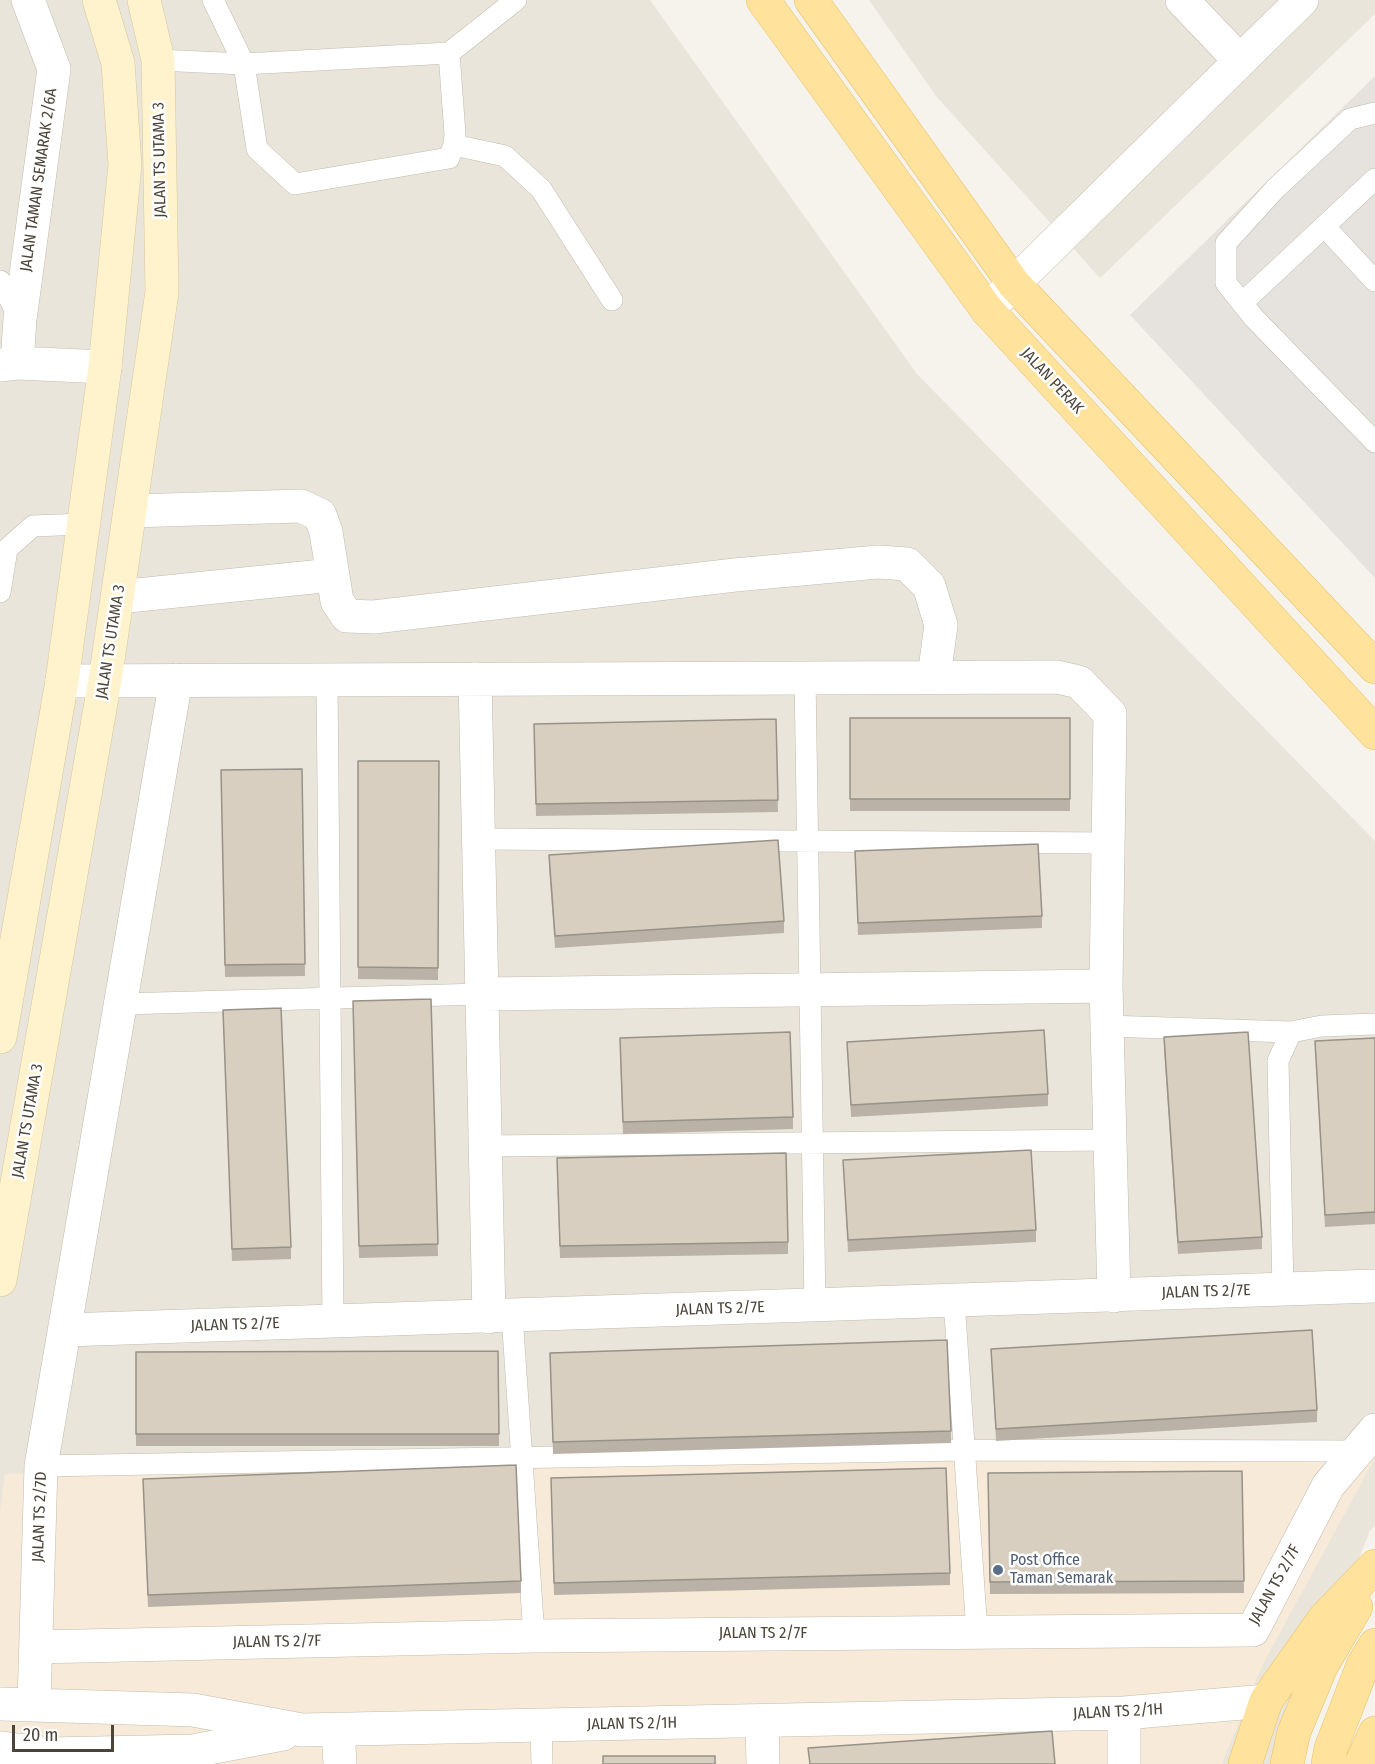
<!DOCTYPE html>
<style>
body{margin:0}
#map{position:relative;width:1375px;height:1764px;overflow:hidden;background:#f6f3ec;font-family:"Fira Sans Condensed",sans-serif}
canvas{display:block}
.scale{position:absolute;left:12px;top:1725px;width:102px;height:27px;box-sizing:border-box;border:3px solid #4b4439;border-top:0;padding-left:8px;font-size:18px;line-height:21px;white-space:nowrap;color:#4b4439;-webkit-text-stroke:4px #fff;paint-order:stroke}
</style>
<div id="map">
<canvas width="1375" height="1764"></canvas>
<div class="scale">20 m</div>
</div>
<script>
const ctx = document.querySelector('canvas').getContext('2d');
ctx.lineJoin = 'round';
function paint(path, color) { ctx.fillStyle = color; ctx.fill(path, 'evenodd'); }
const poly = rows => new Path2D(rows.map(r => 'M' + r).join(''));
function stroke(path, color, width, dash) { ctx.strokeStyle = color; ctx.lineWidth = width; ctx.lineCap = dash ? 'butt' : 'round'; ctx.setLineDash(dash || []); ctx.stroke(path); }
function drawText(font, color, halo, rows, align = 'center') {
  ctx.font = font + ' "Fira Sans Condensed",sans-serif'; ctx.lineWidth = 5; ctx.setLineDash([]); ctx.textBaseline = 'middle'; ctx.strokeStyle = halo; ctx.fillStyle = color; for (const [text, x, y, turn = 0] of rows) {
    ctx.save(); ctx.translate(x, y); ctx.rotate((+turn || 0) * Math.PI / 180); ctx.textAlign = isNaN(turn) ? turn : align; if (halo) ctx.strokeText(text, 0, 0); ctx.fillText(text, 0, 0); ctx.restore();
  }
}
paint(poly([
 [0,0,650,0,917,374,1375,841,1375,1525,1370,1531,1275,1764,0,1764],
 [869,0,1375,0,1375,14,1100,278,936,96]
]), '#eae5da');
paint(poly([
 [1375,1453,1375,1458,1262,1666,1222,1764,0,1764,0,1511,5,1474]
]), '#f7ead8');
paint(poly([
 [1375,76,1375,578,1130,315]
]), '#e6e2dd');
const lane = poly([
 [213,0,244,64,257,149,295,184,449,158,454,145,455,134,449,53],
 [158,60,244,64,449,53,516,0],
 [1375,113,1350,119,1275,189,1226,243,1226,283,1254,318,1375,442],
 [454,145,505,156,541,189,612,300],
 [1324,226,1375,281],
 [0,281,19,317],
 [1242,303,1375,179],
 [0,592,7,549,33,526,83,524],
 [805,678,815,1306],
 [327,680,333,1322],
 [478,839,1109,843],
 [121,1004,482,994],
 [1106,1026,1291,1032],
 [485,1146,1110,1140],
 [1283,1289,1278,1061,1291,1032,1322,1026,1375,1024],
 [954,1301,977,1632],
 [512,1315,534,1636],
 [41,1466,964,1450,1358,1451],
 [541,1726,542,1764]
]);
const street = poly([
 [1182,0,1240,61],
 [987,310,1302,0],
 [17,363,20,319,54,69,28,0],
 [0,365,17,363,105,367],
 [130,511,301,506,320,515,326,532,337,601,347,616,374,617,735,575,878,562,907,564,929,586,941,625,934,677],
 [118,597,332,575],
 [475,679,489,1317],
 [62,681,1057,677,1079,682,1110,714,1106,986],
 [482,994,1106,986,1114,1296],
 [65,1330,1375,1286],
 [37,1647,534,1636,1253,1630,1328,1486,1375,1430],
 [0,1704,193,1710,302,1730,1124,1713,1266,1701],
 [34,1705,41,1466,176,680],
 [762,1721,763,1764],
 [338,1730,340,1764],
 [0,1748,50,1754,193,1751,283,1734],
 [1124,1764,1124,1713]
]);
const secondary = poly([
 [0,1037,62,681,105,367,125,165,118,63,99,0],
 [0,1280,105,680,162,292,158,60,144,0]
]);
const primary = poly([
 [763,0,987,310,1375,733],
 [811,0,1014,284,1375,667],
 [1245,1764,1266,1701,1324,1619,1375,1566],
 [1287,1764,1294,1732,1321,1667,1356,1607],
 [1328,1764,1331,1748,1363,1665,1375,1645],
 [1361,1764,1375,1733]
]);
stroke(lane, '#c2bbae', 22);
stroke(street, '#c2bbae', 34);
stroke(secondary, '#d6c79b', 34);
stroke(primary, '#e6c16a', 34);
stroke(lane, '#fff', 21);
stroke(street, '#fff', 33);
stroke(secondary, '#fff3cd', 33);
stroke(primary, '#ffe39c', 33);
paint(poly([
 [850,718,1070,718,1070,811,850,811],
 [776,719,778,812,536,816,534,724],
 [358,761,439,761,438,980,358,979],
 [302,769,305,976,225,977,221,770],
 [855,851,1042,916,1042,928,858,935],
 [549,855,784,921,784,933,555,948,549,867],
 [431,999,438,1256,359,1258,353,1001],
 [223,1010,291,1247,291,1259,232,1261],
 [1164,1037,1262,1237,1262,1249,1178,1254,1164,1049],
 [1375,1038,1375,1224,1325,1227,1315,1041],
 [847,1042,1048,1094,1048,1106,851,1117],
 [620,1050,793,1117,793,1129,623,1134],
 [843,1160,1036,1230,1036,1242,848,1252],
 [557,1170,788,1242,788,1254,560,1258],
 [991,1349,1317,1410,1317,1422,996,1441],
 [498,1351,499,1446,136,1446,136,1352],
 [550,1353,951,1431,951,1443,553,1454],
 [1242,1471,1244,1593,990,1594,988,1473],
 [143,1479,521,1581,521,1593,148,1607],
 [551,1490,950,1573,950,1585,554,1595]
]), '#bab2a6');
const building = poly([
 [850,718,1070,718,1070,799,850,799,850,718],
 [776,719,778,800,536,804,534,724,776,719],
 [358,761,439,761,438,968,358,967,358,761],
 [302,769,305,964,225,965,221,770,302,769],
 [778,840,784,921,555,936,549,855,778,840],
 [1038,844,1042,916,858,923,855,851,1038,844],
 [431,999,438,1244,359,1246,353,1001,431,999],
 [281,1008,291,1247,232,1249,223,1010,281,1008],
 [1044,1030,1048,1094,851,1105,847,1042,1044,1030],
 [790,1032,793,1117,623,1122,620,1038,790,1032],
 [1248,1032,1262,1237,1178,1242,1164,1037,1248,1032],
 [1375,1038,1375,1212,1325,1215,1315,1041,1375,1038],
 [1031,1150,1036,1230,848,1240,843,1160,1031,1150],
 [786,1153,788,1242,560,1246,557,1158,786,1153],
 [1312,1330,1317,1410,996,1429,991,1349,1312,1330],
 [947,1340,951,1431,553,1442,550,1353,947,1340],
 [498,1351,499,1434,136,1434,136,1352,498,1351],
 [516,1465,521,1581,148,1595,143,1479,516,1465],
 [946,1468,950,1573,554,1583,551,1478,946,1468],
 [1242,1471,1244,1581,990,1582,988,1473,1242,1471],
 [1052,1731,1055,1764,810,1764,808,1748,1052,1731],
 [603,1756,715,1756,715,1764,603,1764,603,1756]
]);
paint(building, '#d8cfc1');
stroke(building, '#979187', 1.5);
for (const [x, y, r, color] of [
 [998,1570,6,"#5c6f8a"]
]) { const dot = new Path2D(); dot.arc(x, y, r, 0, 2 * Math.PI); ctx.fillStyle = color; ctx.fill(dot); stroke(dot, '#fff', 2); }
drawText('16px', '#4b4439', '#fff', [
 ["JALAN TS UTAMA 3",160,160,-91],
 ["JALAN TAMAN SEMARAK 2/6A",39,180,-82],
 ["JALAN PERAK",1052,381,47],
 ["JALAN TS UTAMA 3",111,642,-81],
 ["JALAN TS UTAMA 3",28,1121,-80],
 ["JALAN TS 2/7E",1206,1292,-2],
 ["JALAN TS 2/7E",720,1309,-2],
 ["JALAN TS 2/7E",235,1325,-2],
 ["JALAN TS 2/7D",40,1517,-88],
 ["JALAN TS 2/7F",1275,1585,-61],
 ["JALAN TS 2/7F",763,1634],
 ["JALAN TS 2/7F",277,1642,-1],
 ["JALAN TS 2/1H",1118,1712,-3],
 ["JALAN TS 2/1H",632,1724,-1]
]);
drawText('16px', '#4e5e75', '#fff', [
 ["Post Office",1010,1561],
 ["Taman Semarak",1010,1579]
], 'left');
</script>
